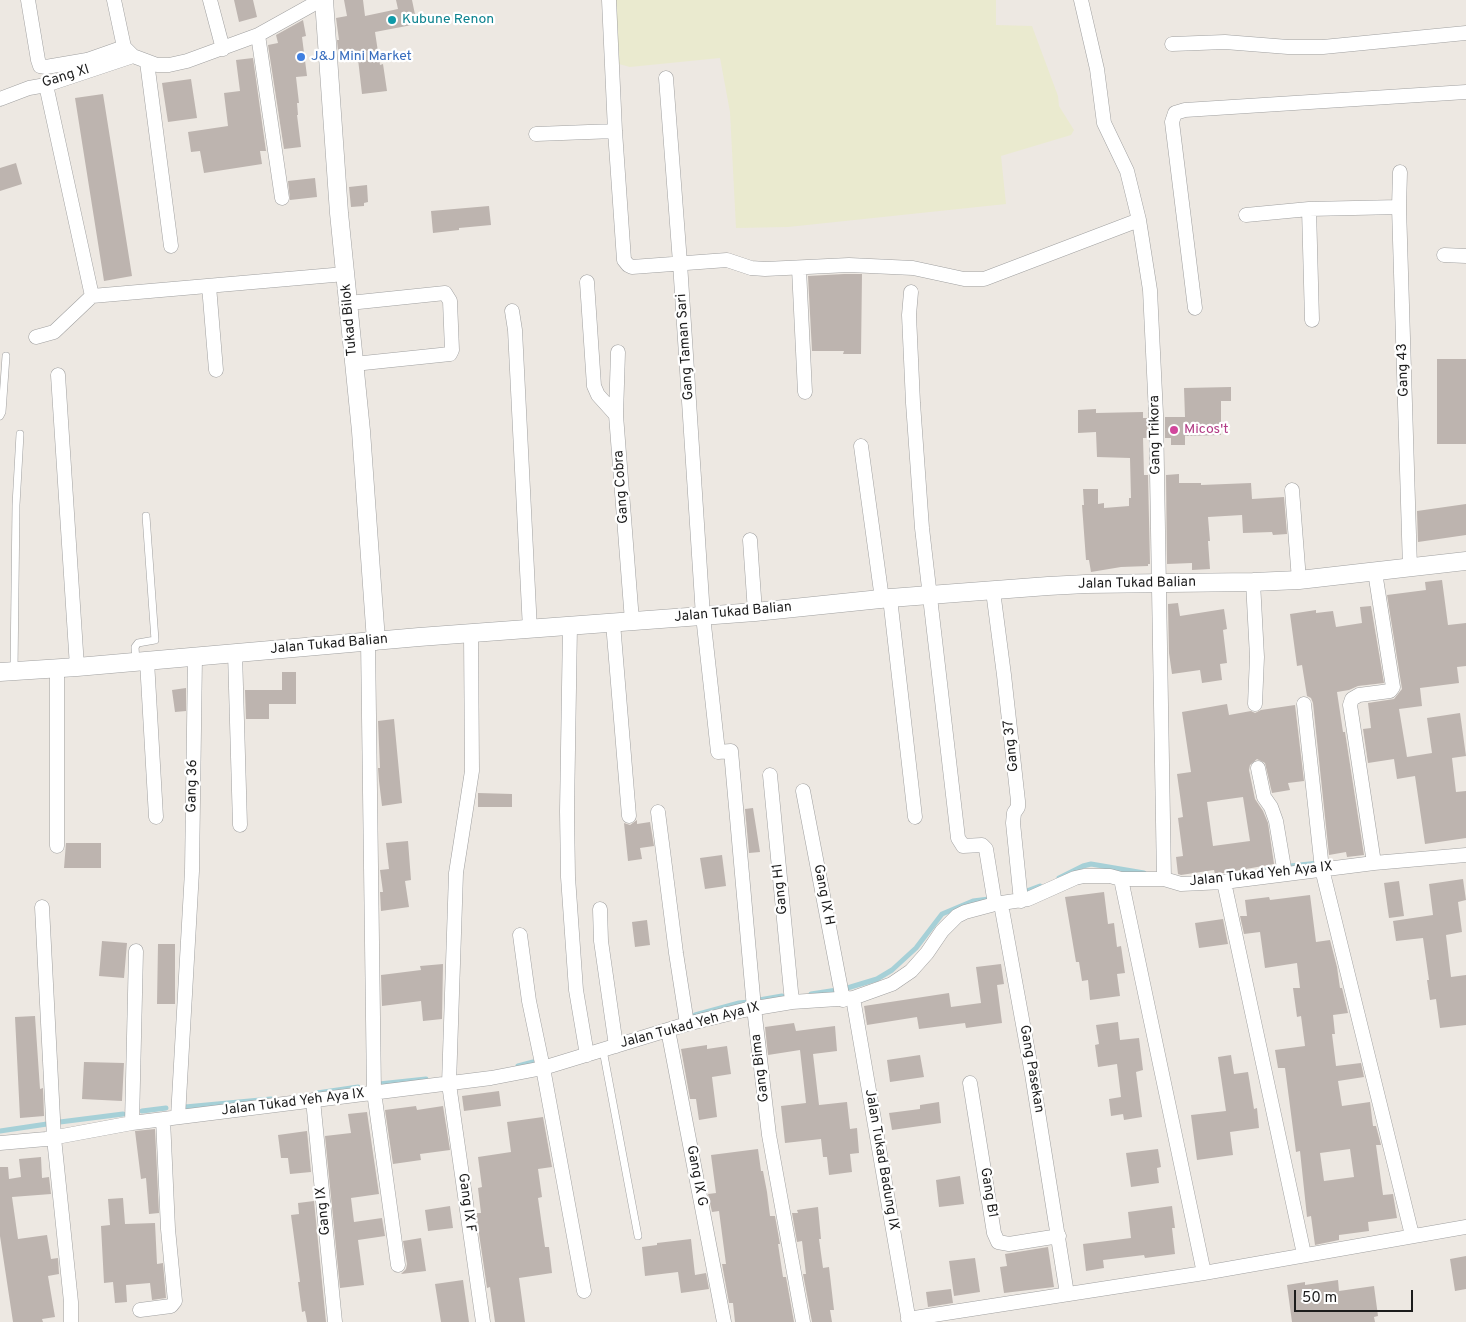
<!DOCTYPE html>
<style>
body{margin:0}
#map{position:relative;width:1466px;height:1322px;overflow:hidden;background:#ede8e2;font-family:Overpass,sans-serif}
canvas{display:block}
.scale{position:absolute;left:1294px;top:1290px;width:119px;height:22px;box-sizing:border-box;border:2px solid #1c1c1c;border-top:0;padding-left:6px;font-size:15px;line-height:18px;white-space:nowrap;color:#1c1c1c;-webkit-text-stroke:4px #fff;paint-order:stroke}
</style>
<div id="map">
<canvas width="1466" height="1322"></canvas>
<div class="scale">50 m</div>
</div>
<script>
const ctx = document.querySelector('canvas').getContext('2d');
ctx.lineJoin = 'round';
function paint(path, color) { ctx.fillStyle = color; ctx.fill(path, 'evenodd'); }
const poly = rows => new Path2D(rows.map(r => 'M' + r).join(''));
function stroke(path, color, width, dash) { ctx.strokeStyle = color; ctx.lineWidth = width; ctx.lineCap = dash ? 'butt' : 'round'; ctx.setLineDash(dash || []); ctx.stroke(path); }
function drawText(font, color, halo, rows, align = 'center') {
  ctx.font = font + ' Overpass,sans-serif'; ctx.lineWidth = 4.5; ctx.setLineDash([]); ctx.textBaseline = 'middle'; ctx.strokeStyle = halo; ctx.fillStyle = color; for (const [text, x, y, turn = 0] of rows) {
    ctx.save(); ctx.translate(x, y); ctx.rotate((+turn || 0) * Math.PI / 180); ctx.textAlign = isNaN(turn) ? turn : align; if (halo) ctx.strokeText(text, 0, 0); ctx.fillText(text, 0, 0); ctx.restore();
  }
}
paint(poly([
 [616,0,996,0,996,25,1032,26,1058,96,1059,106,1074,130,1071,135,1001,156,1006,204,788,227,736,228,730,112,720,58,630,67,619,64]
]), '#eaeacf');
stroke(poly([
 [1290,866,1319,863],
 [1260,871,1281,867],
 [1059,878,1083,866,1091,864,1144,873],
 [1024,892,1040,886],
 [844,989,877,979,892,970,916,948,942,914,973,901,989,899],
 [811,994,837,990],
 [759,1000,782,996],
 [695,1015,739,1003,749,1002],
 [518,1066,533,1062],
 [379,1084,426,1079],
 [317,1093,358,1087],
 [185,1107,271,1099],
 [142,1111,166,1108],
 [60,1122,123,1114],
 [0,1131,47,1124]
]), '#a6d0d7', 5);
paint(poly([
 [234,0,253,0,257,17,239,22],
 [344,0,363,0,365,16,398,9,396,0,412,0,417,24,375,32,380,65,383,64,387,91,362,94,358,59,339,62,337,40,339,40,336,18,347,16],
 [303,20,306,36,302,37,307,76,296,77,299,103,297,103,298,115,297,115,301,147,284,149,268,45,278,43,276,35],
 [253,58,266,151,260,151,262,164,204,173,200,151,191,152,188,132,228,126,224,93,240,91,236,60],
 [191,79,197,118,168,122,162,83],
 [103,94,132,276,104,281,75,98],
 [16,163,22,184,0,191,0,168],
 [315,178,317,197,290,200,288,181],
 [367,185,368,202,364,203,364,206,351,207,349,187],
 [489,206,491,225,459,228,459,230,433,233,431,211],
 [844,274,862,274,861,354,843,354,844,351,812,351,808,276],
 [1437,359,1466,359,1466,444,1437,444],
 [1231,387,1231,401,1221,401,1221,435,1185,436,1185,445,1171,445,1171,438,1165,438,1165,417,1185,417,1184,388],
 [1096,409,1096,413,1143,412,1143,418,1147,418,1148,438,1143,438,1144,475,1148,475,1150,564,1148,564,1148,566,1121,567,1091,572,1089,560,1086,560,1082,505,1084,505,1083,489,1098,489,1098,504,1104,503,1104,508,1129,506,1129,498,1131,498,1130,458,1097,457,1096,432,1078,433,1078,410],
 [1179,474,1179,483,1201,483,1201,485,1251,483,1252,499,1284,497,1287,534,1273,535,1272,532,1243,533,1242,515,1208,517,1210,541,1208,541,1210,569,1192,570,1192,563,1167,564,1166,475],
 [1466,504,1466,535,1418,542,1417,511],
 [1442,580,1448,625,1466,623,1466,666,1457,667,1459,683,1420,688,1422,706,1399,709,1407,757,1432,753,1427,718,1460,713,1466,756,1452,758,1456,792,1466,791,1466,838,1425,844,1415,776,1397,779,1394,759,1368,763,1363,729,1371,728,1368,703,1394,699,1402,689,1387,595,1426,590,1425,582],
 [1178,603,1180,616,1224,609,1227,629,1223,630,1227,663,1220,664,1222,680,1202,683,1200,670,1172,674,1169,653,1168,604],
 [1371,606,1384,683,1358,686,1349,690,1337,692,1343,732,1345,732,1364,855,1347,857,1346,852,1329,855,1313,703,1311,698,1307,696,1302,665,1297,666,1290,614,1316,610,1316,613,1333,611,1336,627,1362,623,1360,607],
 [282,672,296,672,296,704,269,704,269,719,246,719,245,690,282,690],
 [186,688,186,711,175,712,172,690],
 [1227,704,1229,715,1251,711,1255,713,1261,710,1295,705,1304,781,1288,783,1290,790,1272,793,1265,763,1257,759,1250,765,1249,770,1255,799,1263,811,1268,823,1274,864,1218,874,1215,874,1214,870,1181,875,1178,874,1176,857,1183,856,1178,818,1183,817,1177,774,1191,772,1182,712],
 [1243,797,1250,841,1213,846,1207,802],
 [394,719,402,803,382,806,379,781,378,768,380,768,378,721],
 [478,793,512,794,512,807,478,807],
 [753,808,760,852,749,853,745,809],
 [637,820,637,824,650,822,654,846,640,848,642,859,628,861,624,823,630,825],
 [408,841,411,880,405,881,409,907,381,911,380,892,383,892,380,870,389,869,386,843],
 [66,843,101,843,101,868,64,868],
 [722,855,726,886,705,889,700,858],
 [1463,879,1466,900,1458,902,1462,932,1446,935,1451,977,1466,975,1466,1025,1440,1028,1436,999,1430,1000,1427,980,1429,980,1423,938,1396,941,1393,921,1433,915,1429,884],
 [1399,881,1404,916,1389,918,1384,883],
 [1104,892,1108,924,1114,923,1117,947,1121,946,1125,973,1117,974,1120,996,1090,1000,1088,980,1082,981,1079,962,1076,962,1065,897],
 [1310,895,1316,942,1330,940,1337,967,1340,988,1342,988,1348,1013,1333,1015,1335,1034,1332,1034,1336,1066,1361,1063,1364,1077,1338,1081,1342,1106,1370,1102,1373,1126,1376,1126,1381,1145,1376,1145,1383,1195,1393,1194,1397,1218,1368,1222,1369,1231,1339,1235,1339,1240,1315,1245,1311,1216,1307,1217,1300,1151,1296,1152,1285,1068,1278,1068,1275,1050,1305,1046,1301,1016,1297,1017,1293,988,1300,988,1297,963,1265,968,1260,932,1244,934,1240,916,1247,916,1245,900,1269,897,1270,900],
 [1350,1149,1354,1177,1324,1181,1320,1153],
 [1223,919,1228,944,1199,948,1195,923],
 [647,920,650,945,635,947,632,922],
 [102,941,127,943,124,978,99,976],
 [158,944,175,944,175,1004,157,1004],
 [443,964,442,1019,423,1021,421,1001,382,1006,381,975,421,970,420,966],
 [1001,964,1004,984,997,985,1002,1023,966,1028,965,1023,919,1029,917,1017,867,1025,864,1006,949,993,951,1007,981,1003,976,967],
 [35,1016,40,1089,43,1088,44,1116,20,1118,15,1017],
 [1118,1022,1120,1040,1139,1038,1143,1070,1136,1072,1142,1117,1124,1120,1123,1114,1111,1116,1109,1099,1121,1097,1117,1064,1098,1067,1095,1045,1099,1044,1096,1025],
 [794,1023,796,1031,835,1026,837,1051,813,1054,819,1105,847,1102,850,1129,857,1128,859,1153,850,1154,852,1172,829,1175,827,1157,823,1157,821,1139,785,1143,781,1106,806,1103,800,1050,768,1055,765,1027],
 [707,1045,707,1049,727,1046,731,1074,712,1077,717,1117,699,1120,696,1099,690,1099,681,1049],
 [920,1055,924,1077,890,1082,887,1060],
 [1231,1055,1234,1074,1248,1072,1254,1109,1257,1108,1259,1128,1230,1132,1233,1155,1197,1160,1191,1115,1226,1111,1218,1057],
 [84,1062,124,1063,122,1101,82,1099],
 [499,1091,501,1106,464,1111,462,1096],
 [939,1102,941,1123,892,1130,889,1113,920,1109,920,1105],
 [416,1106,417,1110,443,1106,450,1150,420,1154,421,1160,393,1164,385,1110],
 [367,1112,379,1194,351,1198,354,1222,382,1218,385,1236,358,1240,364,1285,340,1288,325,1136,351,1133,348,1114],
 [543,1117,552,1167,538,1169,542,1197,538,1198,545,1247,549,1247,552,1273,519,1278,525,1322,495,1322,490,1287,487,1288,476,1213,481,1213,478,1188,482,1187,478,1157,511,1152,507,1122],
 [155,1129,159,1213,149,1214,146,1178,141,1179,135,1131],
 [307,1131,311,1172,290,1174,288,1158,281,1158,278,1135],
 [758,1149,761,1171,763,1171,767,1192,770,1216,775,1216,780,1244,778,1244,783,1277,786,1277,794,1322,735,1322,733,1303,729,1303,722,1264,726,1264,719,1211,712,1212,708,1194,716,1193,711,1155],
 [1158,1149,1161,1167,1157,1168,1159,1183,1131,1187,1126,1153],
 [41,1157,42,1178,49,1177,51,1194,12,1197,18,1239,47,1235,51,1259,58,1258,59,1274,48,1276,55,1317,42,1319,43,1322,13,1322,0,1236,0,1167,8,1167,9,1179,21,1177,19,1159],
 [960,1176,964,1204,939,1207,936,1180],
 [123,1198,125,1224,155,1223,157,1264,163,1263,166,1298,152,1300,150,1283,126,1285,127,1302,115,1303,113,1282,104,1283,101,1226,110,1225,108,1199],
 [314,1201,326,1322,307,1322,305,1311,302,1312,298,1282,300,1282,291,1215,299,1214,298,1203],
 [450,1206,453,1228,428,1231,425,1210],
 [1172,1206,1175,1228,1172,1228,1175,1254,1145,1258,1144,1255,1103,1260,1104,1268,1086,1271,1083,1244,1131,1238,1128,1212],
 [818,1207,821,1239,819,1239,823,1268,829,1267,834,1310,830,1310,832,1322,812,1322,803,1274,806,1274,802,1241,797,1242,792,1213,798,1213,797,1210],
 [421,1238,426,1271,401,1274,406,1269,407,1264,403,1241],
 [691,1239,695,1275,706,1273,709,1289,681,1293,678,1272,645,1276,642,1247,657,1245,657,1243],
 [1048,1247,1054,1287,1004,1293,1000,1267,1007,1266,1005,1254],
 [1466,1256,1466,1289,1455,1291,1450,1259],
 [975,1258,980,1292,954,1296,949,1261],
 [463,1280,469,1322,441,1322,435,1284],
 [1338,1280,1339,1291,1374,1286,1378,1316,1374,1317,1375,1322,1292,1322,1287,1285,1305,1282,1305,1285],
 [951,1289,953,1303,928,1307,926,1292]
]), '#bdb4af');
const service = poly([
 [0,416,2,412,6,356],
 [136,662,135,647,138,643,155,640,146,516],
 [14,671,16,505,20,434],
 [603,1050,638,1236]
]);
const minor = poly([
 [28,0,38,60,40,66,46,67,87,60,124,47,133,56,157,65,169,65,187,61,258,35,321,0],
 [114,0,124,47],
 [210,0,223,49],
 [609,0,615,131,624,260,628,265,632,267,727,260,751,268,765,269,849,265,913,268,964,279,984,279,1139,220],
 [1081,0,1097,69,1104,123,1127,171,1139,220,1150,290,1156,414,1164,879],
 [258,35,282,198],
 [1172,44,1225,42,1288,47,1323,47,1466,33],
 [147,62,171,246],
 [666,78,680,263,703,616,711,688,718,752,731,751,754,1008,769,1135,803,1322],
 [46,85,92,296],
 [0,99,29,88,46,85,133,56],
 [536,134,615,131],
 [1400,172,1399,207,1410,568],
 [1309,209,1312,320],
 [1246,215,1309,209,1399,207],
 [1444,255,1466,256],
 [799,269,805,392],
 [587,282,594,386,598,395,616,415],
 [209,286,216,370],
 [911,292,909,315,913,403,922,528,958,838,963,846,982,845,986,849,995,904],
 [349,303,445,293,450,301,452,350,450,354,354,364],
 [1195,308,1172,122,1175,113,1185,110,1466,92],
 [512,311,515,330,530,630],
 [36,337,54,332,92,296,345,274],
 [618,352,616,415,632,621],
 [58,375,77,667],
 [861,446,882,599],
 [1292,490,1299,580],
 [750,540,755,612],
 [1253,582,1257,657,1255,704],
 [993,591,1004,675,1018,801,1018,807,1014,813,1013,823,1021,901],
 [890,598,915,817],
 [613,623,629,816],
 [570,626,567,811,568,877,576,990,587,1055],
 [471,634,472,771,456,873,449,1084,483,1322],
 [368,641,374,1092,398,1265],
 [235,653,240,825],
 [147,661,156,817],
 [57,668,57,846],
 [1304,704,1322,869,1412,1235],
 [1258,768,1264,797,1271,807,1276,821,1285,874],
 [770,775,792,1002],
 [803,791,843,1000],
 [658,812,676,953,687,1024],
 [1374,863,1350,705,1352,699,1359,695,1390,691,1393,687,1375,572],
 [1121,879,1204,1273],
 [1224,882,1304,1254],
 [1001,904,1032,1074,1067,1294],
 [42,907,54,1138,71,1302,71,1322],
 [600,909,601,941,616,1046],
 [520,935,529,1001,543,1068,584,1291],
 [853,998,909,1322],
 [668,1030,724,1322],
 [970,1083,994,1233,998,1242,1009,1244,1059,1236],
 [313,1100,335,1322],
 [178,1117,192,871,195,657],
 [132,1123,136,951],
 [0,1143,46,1139,132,1123,491,1078,543,1068,687,1024,744,1010,792,1002,853,998,892,984,911,971,927,953,942,931,957,916,965,912,995,904,1028,899,1075,878,1084,876,1110,876,1121,879,1164,879,1181,884,1224,882,1374,863,1466,855],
 [140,1310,171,1306,175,1301,168,1229,163,1119],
 [908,1319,1204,1273,1466,1227]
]);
const tertiary = poly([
 [324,0,339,213,361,431,376,641],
 [0,672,77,667,419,637,755,612,890,598,1048,586,1086,584,1253,582,1299,580,1466,561]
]);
stroke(service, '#a0a0a0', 8);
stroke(minor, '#a0a0a0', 15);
stroke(tertiary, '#a0a0a0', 19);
stroke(service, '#fff', 7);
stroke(minor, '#fff', 14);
stroke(tertiary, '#fff', 18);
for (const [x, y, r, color] of [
 [392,20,5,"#0f9aa8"],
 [301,57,5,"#3f7fe0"],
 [1174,430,5,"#d1479c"]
]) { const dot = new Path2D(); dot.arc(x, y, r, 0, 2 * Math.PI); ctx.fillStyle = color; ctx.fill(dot); stroke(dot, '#fff', 2); }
drawText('14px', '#0d838f', '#fff', [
 ["Kubune Renon",402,20]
], 'left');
drawText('14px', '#366cbe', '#fff', [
 ["J&J Mini Market",311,57]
], 'left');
drawText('14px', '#1c1c1c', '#fff', [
 ["Gang XI",66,77,-17],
 ["Tukad Bilok",350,320,-95],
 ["Gang Taman Sari",686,347,-94],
 ["Gang 43",1404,370,-92],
 ["Gang Trikora",1156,435,-91],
 ["Gang Cobra",622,487,-94],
 ["Jalan Tukad Balian",1137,584,-1],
 ["Jalan Tukad Balian",733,613,-5],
 ["Jalan Tukad Balian",329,645,-5],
 ["Gang 37",1012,746,-96],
 ["Gang 36",193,786,-89],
 ["Jalan Tukad Yeh Aya IX",1261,875,-6],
 ["Gang H1",781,889,-96],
 ["Gang IX H",823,895,79],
 ["Jalan Tukad Yeh Aya IX",690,1026,-15],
 ["Gang Bima",761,1068,-97],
 ["Gang Pasekan",1031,1069,80],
 ["Jalan Tukad Yeh Aya IX",293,1103,-7],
 ["Jalan Tukad Badung IX",881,1160,80],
 ["Gang IX G",696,1176,79],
 ["Gang B1",988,1193,81],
 ["Gang IX F",466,1203,82],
 ["Gang IX",324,1211,-96]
]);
drawText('14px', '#b23c85', '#fff', [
 ["Micos't",1184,430]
], 'left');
</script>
